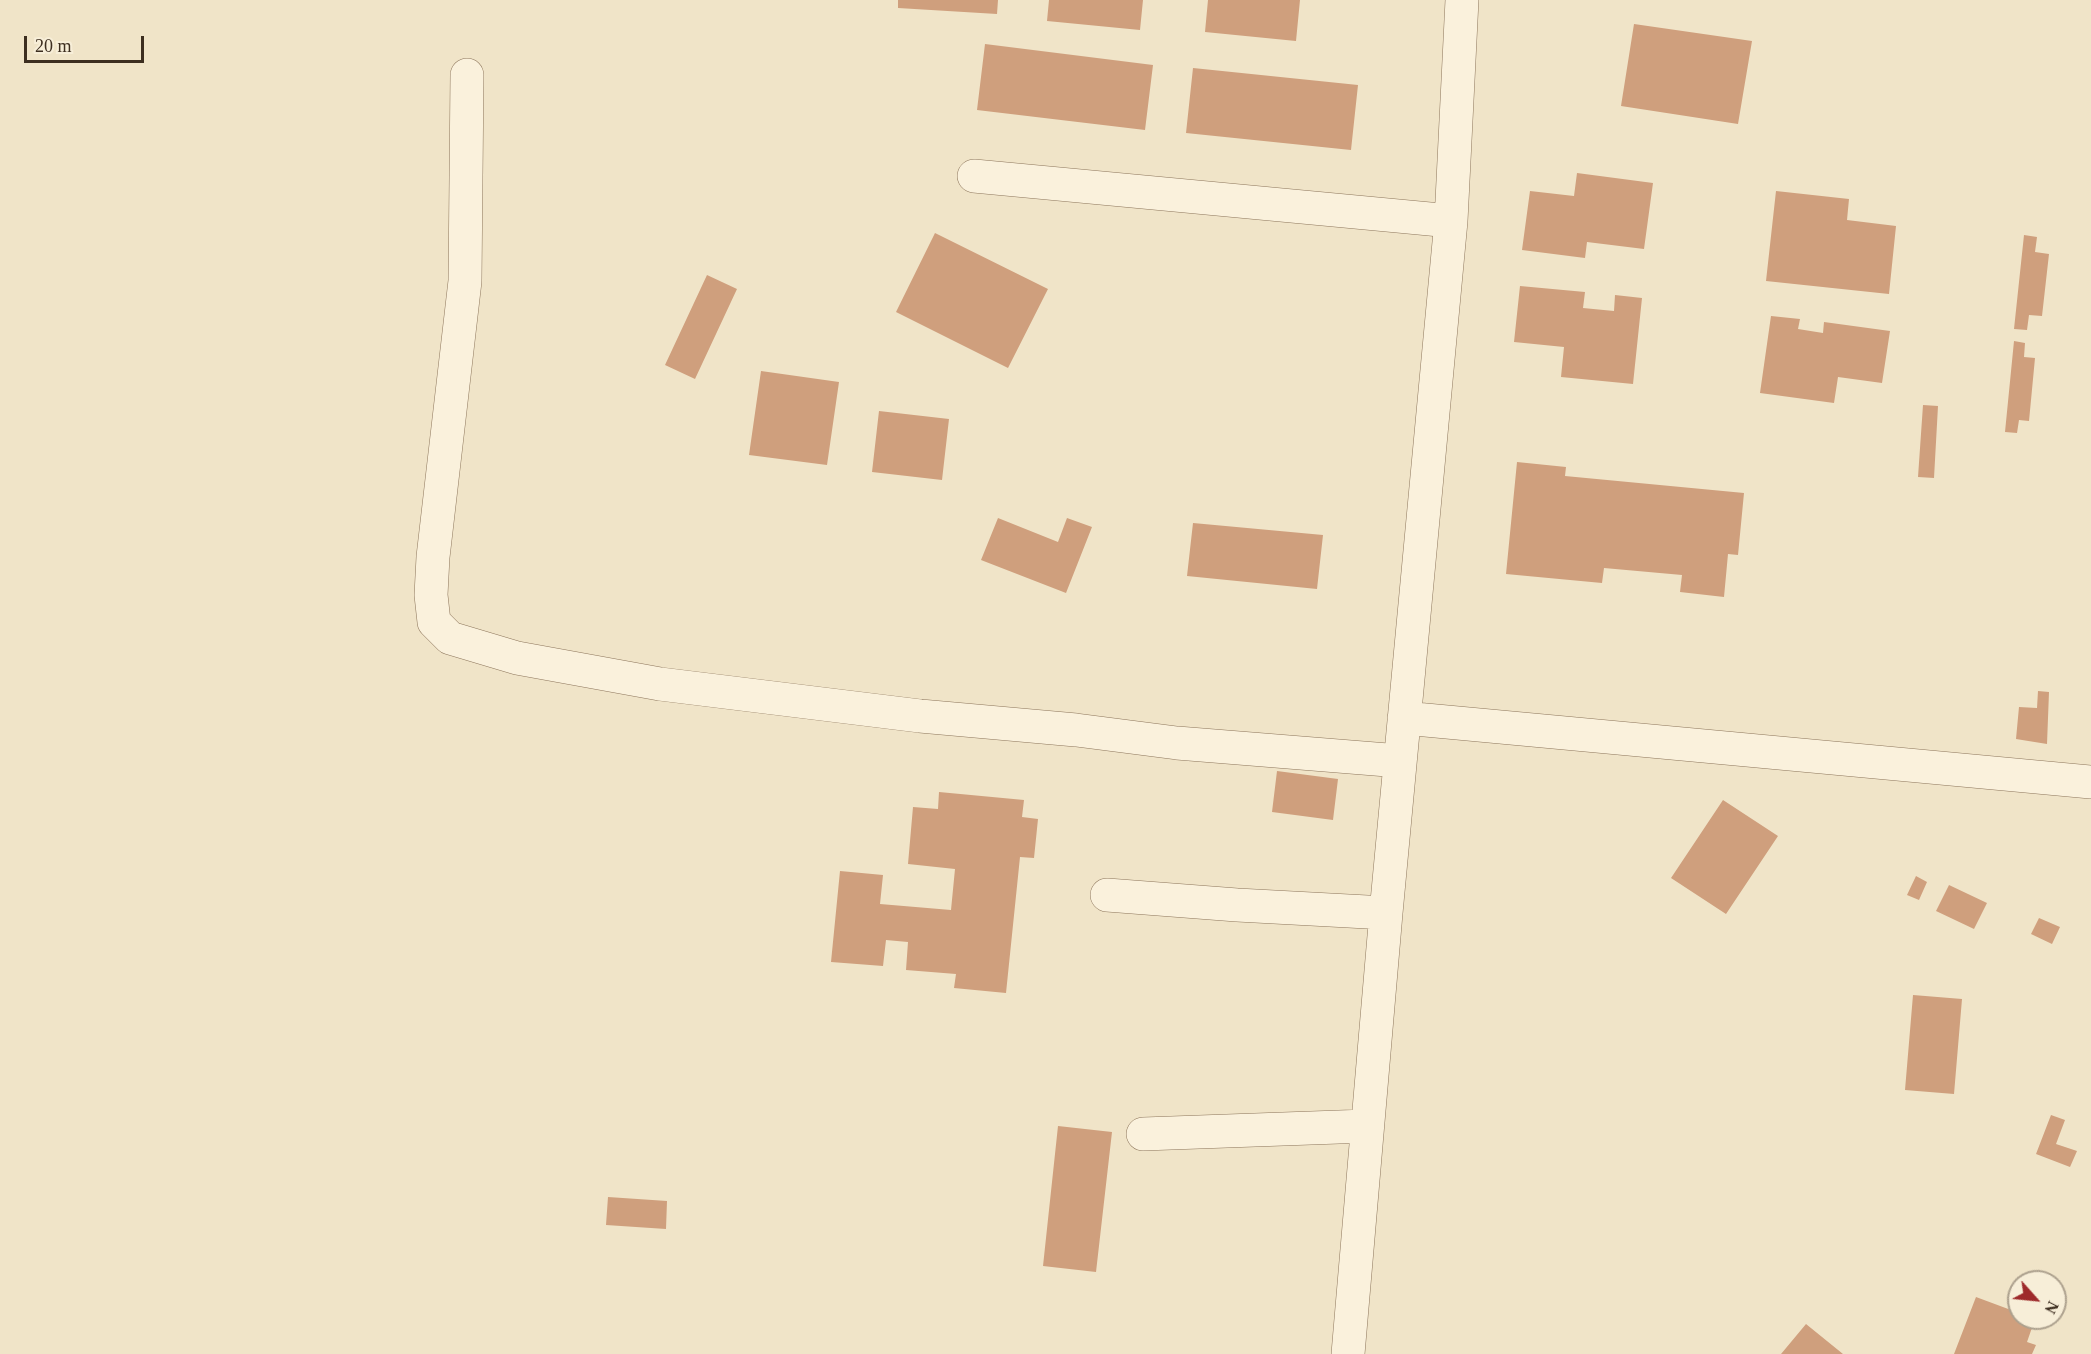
<!DOCTYPE html>
<style>
body{margin:0}
#map{position:relative;width:2091px;height:1354px;overflow:hidden;background:#f0e4c8;font-family:"Times New Roman",serif}
canvas{display:block}
.north{position:absolute;left:2007px;top:1270px;width:60px;height:60px;box-sizing:border-box;background:#f7eed8;border:2px solid #ada18e;border-radius:50%;rotate:117deg;font-size:16px;font-weight:700;line-height:24px;text-align:center;color:#3d2e20}
.north::after{content:'';display:block;margin:auto;width:21px;height:27px;background:#9e2a2b;clip-path:polygon(50% 0,100% 100%,50% 72%,0 100%)}
.scale{position:absolute;left:24px;top:36px;width:120px;height:27px;box-sizing:border-box;border:3px solid #3d2e20;border-top:0;padding-left:8px;font-size:18px;line-height:21px;white-space:nowrap;color:#3d2e20;-webkit-text-stroke:4px #f7eed8;paint-order:stroke}
</style>
<div id="map">
<canvas width="2091" height="1354"></canvas>
<div class="north">N</div>
<div class="scale">20 m</div>
</div>
<script>
const ctx = document.querySelector('canvas').getContext('2d');
ctx.lineJoin = 'round';
function paint(path, color) { ctx.fillStyle = color; ctx.fill(path, 'evenodd'); }
const poly = rows => new Path2D(rows.map(r => 'M' + r).join(''));
function stroke(path, color, width, dash) { ctx.strokeStyle = color; ctx.lineWidth = width; ctx.lineCap = dash ? 'butt' : 'round'; ctx.setLineDash(dash || []); ctx.stroke(path); }
paint(poly([
 [898,0,998,0,997,14,898,8],
 [1049,0,1143,0,1140,30,1047,21],
 [1208,0,1300,0,1296,41,1205,32],
 [1634,24,1752,41,1738,124,1621,106],
 [985,44,1153,65,1145,130,977,110],
 [1193,68,1358,85,1351,150,1186,133],
 [1577,173,1653,183,1644,249,1587,242,1585,258,1522,250,1530,191,1574,196],
 [1776,191,1849,199,1847,220,1896,226,1889,294,1766,281],
 [935,233,1048,289,1008,368,896,312],
 [2024,235,2037,237,2035,252,2049,254,2042,316,2029,315,2027,330,2014,329],
 [707,275,737,289,695,379,665,365],
 [1520,286,1585,292,1583,308,1614,311,1615,295,1642,298,1633,384,1561,377,1564,347,1514,342],
 [1771,316,1800,319,1798,329,1823,333,1824,322,1890,331,1882,383,1838,377,1834,403,1760,393],
 [2014,341,2025,343,2024,357,2035,358,2029,421,2019,420,2017,433,2005,432],
 [761,371,839,382,827,465,749,455],
 [1923,405,1938,406,1934,478,1918,477],
 [879,411,949,419,942,480,872,472],
 [1517,462,1566,467,1565,476,1744,493,1738,555,1728,554,1724,597,1680,592,1682,575,1604,568,1602,583,1506,574],
 [998,518,1058,542,1067,518,1092,527,1066,593,981,560],
 [1193,523,1323,535,1317,589,1187,576],
 [2038,691,2049,692,2047,744,2016,739,2019,707,2037,708],
 [1277,771,1338,779,1333,820,1272,812],
 [939,792,1024,800,1022,817,1038,819,1034,858,1020,857,1006,993,954,988,956,974,906,970,908,942,886,940,883,966,831,962,840,871,883,875,880,904,951,910,955,869,908,864,913,807,938,809],
 [1723,800,1778,836,1726,914,1671,878],
 [1916,876,1927,882,1919,900,1907,895],
 [1949,885,1987,903,1974,929,1936,911],
 [2039,918,2060,927,2052,944,2031,934],
 [1913,995,1962,999,1954,1094,1905,1090],
 [2051,1115,2065,1120,2056,1144,2077,1151,2070,1167,2036,1154],
 [1058,1126,1112,1132,1096,1272,1043,1266],
 [608,1197,667,1201,666,1229,606,1225],
 [1976,1297,2019,1313,2019,1318,2035,1319,2027,1342,2036,1345,2032,1354,1954,1354],
 [1806,1324,1843,1354,1781,1354]
]), '#cf9f7d');
const minor = poly([
 [467,75,465,281,433,557,431,595,434,622,450,638,517,658,660,684,920,716,1076,730,1177,743,1400,761],
 [974,176,1451,221],
 [1404,718,2091,782],
 [1107,895,1237,905,1386,913],
 [1143,1134,1367,1126],
 [1348,1354,1386,913,1451,221,1462,0]
]);
stroke(minor, '#8d765c', 34);
stroke(minor, '#faf1dc', 33);
</script>
